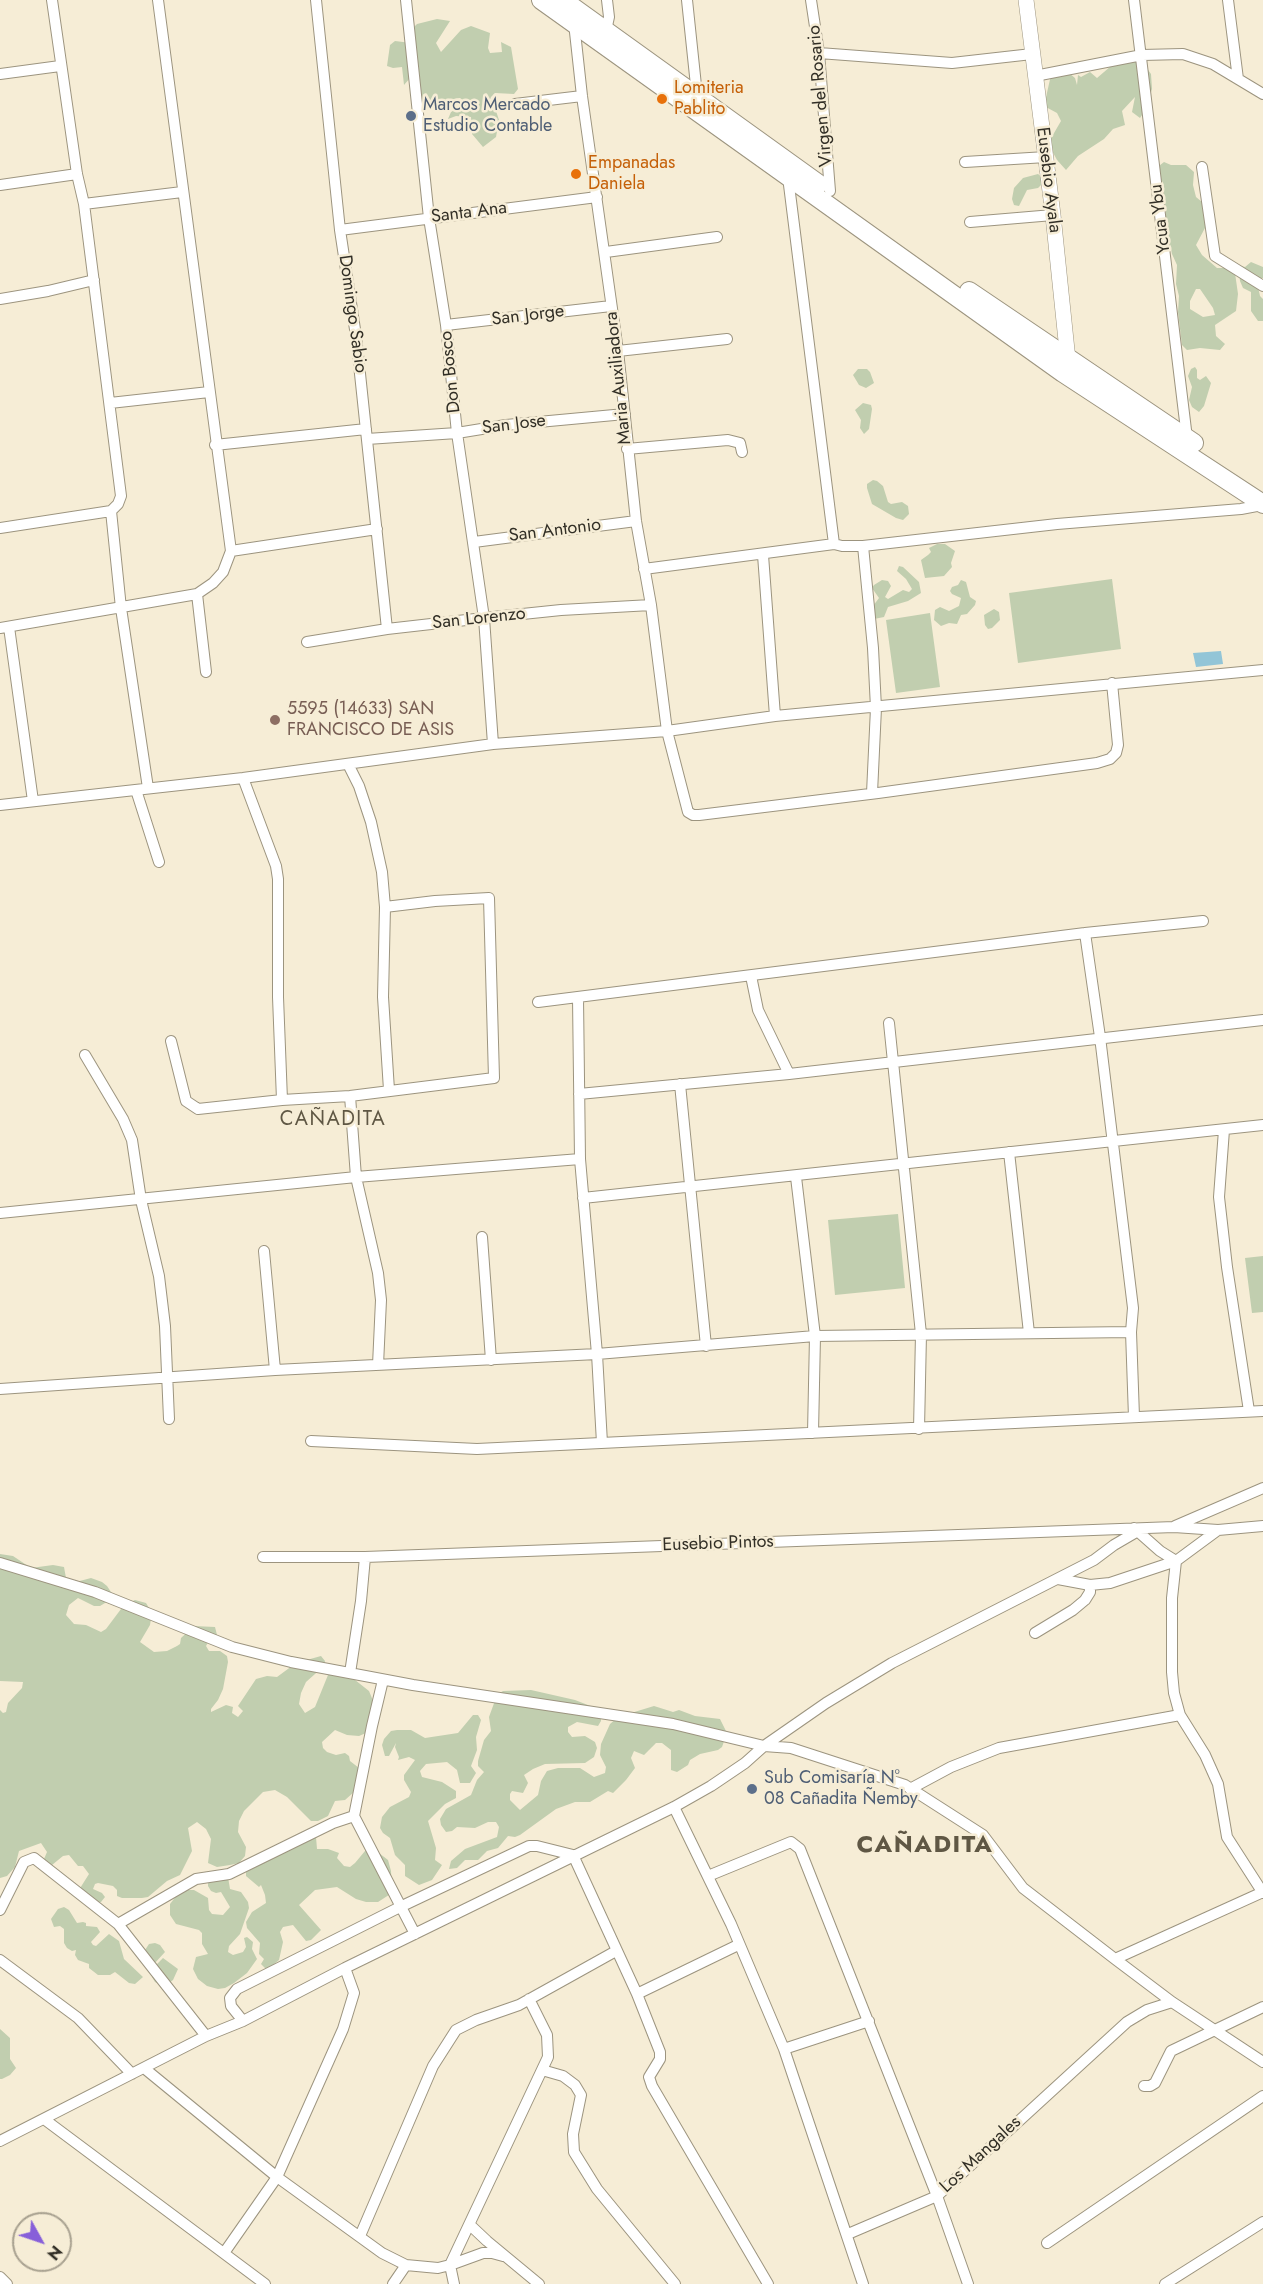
<!DOCTYPE html>
<meta charset="utf-8">
<style>
body{margin:0}
#map{position:relative;width:1263px;height:2284px;overflow:hidden;background:#f6edd6;font-family:Jost,sans-serif}
canvas{display:block}
.north{position:absolute;left:12px;top:2212px;width:60px;height:60px;box-sizing:border-box;background:#f6edd6;border:2px solid #a8a190;border-radius:50%;rotate:130deg;font-size:16px;font-weight:700;line-height:24px;text-align:center;color:#322f26}
.north::after{content:'';display:block;margin:auto;width:21px;height:27px;background:#875fd9;clip-path:polygon(50% 0,100% 100%,50% 72%,0 100%)}
</style>
<div id="map">
<canvas width="1263" height="2284"></canvas>
<div class="north">N</div>
</div>
<script>
const ctx = document.querySelector('canvas').getContext('2d');
ctx.lineJoin = 'round';
function paint(path, color) { ctx.fillStyle = color; ctx.fill(path, 'evenodd'); }
const poly = rows => new Path2D(rows.map(r => 'M' + r).join(''));
function stroke(path, color, width, dash) { ctx.strokeStyle = color; ctx.lineWidth = width; ctx.lineCap = dash ? 'butt' : 'round'; ctx.setLineDash(dash || []); ctx.stroke(path); }
function drawText(font, color, halo, rows, align = 'center') {
  ctx.font = font + ' Jost,sans-serif'; ctx.lineWidth = 5; ctx.setLineDash([]); ctx.textBaseline = 'middle'; ctx.strokeStyle = halo; ctx.fillStyle = color; for (const [text, x, y, turn = 0] of rows) {
    ctx.save(); ctx.translate(x, y); ctx.rotate((+turn || 0) * Math.PI / 180); ctx.textAlign = isNaN(turn) ? turn : align; if (halo) ctx.strokeText(text, 0, 0); ctx.fillText(text, 0, 0); ctx.restore();
  }
}
paint(poly([
 [437,19,450,21,436,43,441,52,461,30,471,26,490,33,488,48,490,53,502,52,501,42,511,47,518,89,514,94,495,93,491,97,489,102,500,105,496,111,499,120,496,137,483,147,472,134,471,117,456,116,448,119,451,112,467,103,460,98,427,103,420,100,410,78,404,85,402,67,393,68,387,66,390,45,395,41,411,43,413,28,417,24],
 [1130,55,1140,59,1151,74,1152,89,1146,109,1140,118,1132,112,1135,97,1122,111,1125,125,1113,129,1104,139,1078,156,1066,170,1057,160,1050,147,1050,140,1061,121,1057,113,1044,106,1051,75,1069,73,1075,78,1077,85,1078,75,1081,77,1090,72,1097,78,1111,66,1123,64],
 [1164,162,1171,165,1186,165,1194,172,1193,185,1196,197,1202,202,1206,226,1196,245,1202,255,1217,268,1230,268,1235,273,1238,294,1236,311,1215,325,1216,336,1225,344,1220,350,1200,348,1187,350,1182,345,1178,312,1179,296,1176,284,1177,265,1172,254,1167,229,1163,182,1155,179,1155,169],
 [1196,289,1200,289,1213,308,1215,315,1203,317,1190,309,1190,301],
 [1038,174,1043,178,1043,183,1038,188,1027,190,1019,206,1014,205,1012,199,1014,188,1023,178],
 [1251,262,1263,267,1263,278,1256,278,1260,296,1263,299,1263,321,1258,321,1251,311,1251,292,1243,288,1240,281,1239,270,1241,266,1245,267],
 [1195,367,1197,370,1197,378,1200,380,1206,376,1211,383,1204,406,1199,412,1192,407,1189,400,1192,387,1188,376,1191,369],
 [858,369,867,369,870,372,874,383,866,388,859,385,853,375],
 [863,403,871,405,872,409,869,429,864,434,860,428,861,420,855,410],
 [873,480,877,481,883,486,888,502,891,504,902,502,908,506,909,514,903,520,896,518,872,504,867,488,867,484],
 [937,544,945,544,955,551,951,563,952,567,944,576,925,578,921,560,928,555,931,552,929,548],
 [899,566,903,567,919,582,921,593,908,601,888,607,884,617,874,619,873,606,879,598,872,588,874,585,882,580,888,581,891,586,885,597,888,599,903,590,909,592,912,589,906,579,897,571],
 [1112,579,1121,649,1018,663,1009,593],
 [961,580,966,582,970,597,976,601,975,605,967,614,961,615,957,624,949,623,941,626,934,620,935,610,940,607,949,611,959,606,961,598,952,594,950,591,952,587,958,585],
 [994,609,999,612,1000,620,992,628,988,629,985,625,984,615],
 [930,613,940,687,896,693,886,620],
 [898,1214,905,1288,835,1295,828,1220],
 [1263,1256,1263,1312,1252,1313,1245,1258],
 [0,1554,13,1556,31,1568,53,1565,64,1567,66,1578,76,1582,91,1578,102,1582,107,1586,113,1595,110,1600,100,1606,94,1606,78,1598,69,1605,66,1615,74,1624,86,1625,101,1632,106,1629,124,1605,135,1600,146,1603,152,1613,150,1625,140,1642,154,1652,167,1651,177,1646,180,1644,181,1638,194,1626,215,1627,217,1635,211,1637,206,1646,209,1651,220,1651,227,1656,228,1662,223,1689,218,1700,211,1709,211,1712,226,1705,233,1707,232,1713,238,1717,243,1711,238,1706,256,1679,267,1676,277,1677,296,1663,321,1656,325,1661,324,1666,306,1682,301,1693,299,1704,305,1713,315,1707,328,1675,339,1674,350,1676,369,1691,374,1703,366,1733,359,1736,347,1735,335,1730,322,1742,323,1748,327,1752,336,1755,345,1753,349,1756,350,1761,359,1768,354,1792,345,1800,335,1801,328,1816,318,1821,311,1821,287,1797,275,1790,263,1792,244,1811,239,1821,238,1832,246,1847,245,1856,239,1863,230,1865,217,1867,208,1863,211,1839,206,1829,197,1822,188,1828,192,1851,180,1875,167,1881,148,1897,142,1898,122,1898,117,1896,117,1890,113,1886,98,1883,95,1884,93,1889,102,1893,105,1897,101,1902,96,1903,77,1893,89,1874,83,1866,78,1866,69,1855,63,1856,52,1865,47,1864,44,1859,47,1852,41,1843,19,1851,15,1867,7,1876,0,1878,0,1710,3,1713,6,1712,8,1703,22,1688,23,1682,0,1681],
 [531,1690,575,1700,593,1707,601,1716,601,1721,598,1726,577,1722,568,1727,568,1732,572,1737,585,1736,595,1742,597,1748,594,1757,585,1763,545,1764,533,1769,524,1775,528,1783,523,1793,512,1791,510,1794,510,1800,520,1810,538,1795,541,1781,547,1771,558,1768,580,1768,594,1777,605,1773,606,1767,600,1755,601,1744,610,1724,618,1717,654,1706,673,1712,679,1710,695,1716,720,1719,727,1733,722,1747,718,1750,700,1754,690,1760,688,1765,677,1772,671,1770,671,1750,662,1743,656,1743,644,1755,634,1751,631,1758,635,1768,626,1780,613,1793,608,1791,590,1802,575,1802,556,1809,520,1835,515,1837,508,1836,498,1848,487,1851,478,1860,465,1860,457,1868,449,1869,451,1861,465,1849,497,1837,499,1827,496,1822,488,1822,475,1828,457,1827,452,1831,446,1832,441,1825,440,1819,446,1809,471,1795,477,1780,484,1772,478,1766,478,1761,484,1740,491,1731,489,1717,497,1695,503,1691],
 [473,1715,478,1715,481,1720,476,1737,477,1750,471,1766,476,1773,470,1783,460,1783,457,1770,447,1762,426,1764,420,1771,422,1777,442,1782,456,1791,456,1798,445,1804,428,1821,436,1848,435,1860,442,1865,432,1880,419,1885,405,1876,405,1865,395,1855,390,1838,383,1833,380,1828,382,1817,390,1807,409,1797,411,1792,404,1780,404,1775,415,1760,409,1757,398,1760,399,1757,395,1747,396,1743,389,1756,385,1756,382,1745,384,1739,391,1731,397,1730,411,1730,425,1738,458,1733],
 [306,1832,316,1837,317,1849,328,1849,339,1853,337,1858,344,1866,350,1867,355,1863,365,1851,370,1849,375,1850,388,1860,391,1871,392,1893,378,1902,366,1902,356,1899,337,1887,315,1890,299,1905,321,1930,311,1940,306,1941,293,1925,283,1927,280,1932,283,1942,279,1960,267,1970,261,1964,264,1959,259,1954,260,1943,247,1928,246,1922,252,1912,266,1903,265,1895,261,1885,259,1887,246,1876,246,1870,286,1840],
 [228,1877,230,1889,241,1892,248,1902,249,1908,240,1934,229,1946,228,1952,233,1955,243,1952,246,1947,244,1938,247,1937,253,1942,252,1949,257,1959,247,1973,234,1983,225,1988,218,1989,207,1986,198,1979,193,1969,196,1957,208,1954,202,1944,202,1933,199,1930,176,1924,170,1915,170,1904,177,1895,188,1890,194,1890,208,1898,209,1910,212,1914,223,1915,230,1907,221,1892,216,1893,211,1891,208,1886,208,1881],
 [64,1907,69,1910,77,1923,83,1922,86,1923,86,1926,97,1927,100,1932,91,1942,93,1945,96,1946,109,1934,119,1941,124,1959,143,1977,135,1984,129,1983,115,1972,110,1975,98,1975,89,1968,89,1964,78,1960,75,1955,76,1950,72,1951,67,1948,64,1943,64,1929,60,1926,54,1927,51,1919,58,1909],
 [155,1943,160,1945,165,1952,154,1964,143,1953,149,1944],
 [163,1958,178,1969,173,1980,164,1987,155,1982,152,1977,156,1965],
 [0,2029,10,2038,10,2059,16,2068,10,2075,2,2079,0,2079]
]), '#c1ceaf');
paint(poly([
 [1221,651,1223,664,1196,667,1193,653]
]), '#92c5d7');
const minor = poly([
 [316,0,340,230,356,336,387,629],
 [406,0,429,218,446,325,457,433,484,618,493,744],
 [687,0,697,95],
 [811,0,819,53,830,191],
 [1134,0,1187,438],
 [1228,0,1238,79],
 [574,23,582,96,618,351,636,521,651,605,667,731,688,812,693,815,699,815,878,793,1097,763,1110,759,1116,753,1118,745,1112,683],
 [605,35,609,17,607,0],
 [819,53,952,63,1032,54],
 [0,74,60,66],
 [1035,76,1142,55,1183,54,1213,64,1263,94],
 [515,104,582,96],
 [965,162,1046,157],
 [1202,167,1215,256,1263,286],
 [788,177,834,544],
 [0,185,77,174],
 [84,204,182,192],
 [970,222,1053,215],
 [340,230,597,197],
 [606,252,717,237],
 [0,299,48,291,94,280],
 [446,325,611,306],
 [618,351,727,339],
 [110,403,209,392],
 [367,439,457,433,506,425,625,414],
 [215,445,366,429],
 [627,449,728,440,740,443,742,452],
 [111,511,121,608,148,788],
 [0,528,111,511,118,504,121,496,84,204,77,174,52,0],
 [474,542,636,521],
 [863,546,873,648,876,708,872,793],
 [231,551,377,529],
 [644,569,834,544,842,546,863,546,1057,524,1241,509,1263,505],
 [197,594,206,672],
 [9,627,33,801],
 [0,628,197,594,213,583,223,572,231,551,158,0],
 [307,642,387,629,484,618,561,610,651,605],
 [775,716,1263,670],
 [348,764,359,786,371,822,382,872,385,907,383,997,389,1090],
 [243,778,276,866,278,879,278,997,282,1100],
 [136,790,159,862],
 [0,805,243,778,493,744,667,731,775,716,763,555],
 [1085,933,1100,1037,1133,1308,1131,1332,1134,1417],
 [751,976,758,1010,789,1074],
 [578,998,580,1159,597,1354,602,1443],
 [538,1002,1085,933,1203,921],
 [889,1023,921,1334,919,1429],
 [171,1041,186,1101,198,1109,282,1100,350,1096,494,1078,489,898,435,901,385,907],
 [85,1055,123,1119,132,1140,141,1200,159,1276,165,1326,169,1419],
 [680,1084,706,1346],
 [579,1094,789,1074,1263,1020],
 [350,1096,356,1177,378,1273,381,1300,378,1365],
 [1224,1130,1219,1197,1227,1267,1249,1411],
 [1009,1152,1029,1333],
 [796,1177,815,1336,813,1433],
 [583,1198,1263,1125],
 [0,1213,356,1177,580,1159],
 [482,1237,491,1360],
 [264,1251,275,1370],
 [0,1389,275,1370,597,1354,815,1336,1131,1332],
 [311,1441,477,1449,1263,1411],
 [1175,1526,1263,1488],
 [1218,1530,1263,1526],
 [263,1557,365,1557,1174,1527,1218,1530,1176,1561,1172,1598,1172,1672,1174,1693,1180,1715,1205,1755,1218,1784,1227,1837,1263,1893],
 [0,1563,95,1592,232,1647,291,1662,413,1685,673,1724,764,1746,791,1748,905,1785,983,1835,1023,1888,1115,1959,1172,2002,1263,2062],
 [1058,1579,1090,1585,1110,1583,1176,1561,1160,1551,1134,1528],
 [1035,1633,1073,1610,1085,1600,1090,1592,1090,1585],
 [350,1673,361,1601,365,1557],
 [383,1680,372,1726,354,1816,415,1934],
 [910,1789,951,1767,999,1748,1180,1715],
 [674,1807,731,1924,784,2049,863,2284],
 [708,1876,791,1842,800,1849,937,2196,968,2284],
 [0,1910,24,1862,34,1858,118,1924,206,2036],
 [118,1924,196,1879,229,1874,333,1823,354,1816],
 [1115,1959,1263,1892],
 [0,1960,78,2018,132,2074],
 [637,1994,738,1945],
 [243,2021,231,2006,230,1998,237,1989,400,1907,529,1846,537,1846,573,1855,637,1994,660,2052,660,2059,649,2077,652,2086,768,2284],
 [784,2049,869,2021],
 [144,2068,277,2177,382,2253,406,2265,438,2268,450,2265,548,2057,547,2035,529,1999],
 [542,2070,563,2076,575,2085,581,2095,573,2134,574,2152,597,2189,675,2284],
 [1144,2086,1150,2086,1155,2083,1171,2051,1263,2007],
 [44,2119,265,2284],
 [0,2141,206,2036,243,2021,345,1968,674,1807,711,1786,745,1763,764,1746,826,1703,892,1663,1094,1560,1114,1545,1138,1531],
 [470,2225,487,2241,539,2284],
 [848,2234,937,2196,1127,2022,1147,2010,1172,2002],
 [360,2236,433,2066,456,2030,476,2020,519,2005,616,1951],
 [1047,2243,1263,2096],
 [224,2253,277,2177,343,2029,354,1993,345,1968],
 [0,2277,7,2284],
 [393,2284,406,2265],
 [454,2284,450,2265,483,2253,492,2253,503,2256],
 [1165,2284,1263,2222]
]);
const secondary = poly([
 [1026,0,1053,215,1068,360]
]);
const trunk = poly([
 [541,0,1063,373,1263,504],
 [563,0,819,184],
 [969,291,1194,443]
]);
stroke(minor, '#9c947f', 12);
stroke(secondary, '#9c947f', 16);
stroke(trunk, '#9c947f', 20);
stroke(minor, '#fff', 10);
stroke(secondary, '#fff', 15);
stroke(trunk, '#fff', 18);
for (const [x, y, r, color] of [
 [662,99,6,"#e8710a"],
 [411,116,6,"#5c6f8a"],
 [576,174,6,"#e8710a"],
 [275,720,6,"#8d6e63"],
 [752,1789,6,"#5c6f8a"]
]) { const dot = new Path2D(); dot.arc(x, y, r, 0, 2 * Math.PI); ctx.fillStyle = color; ctx.fill(dot); stroke(dot, '#f6edd6', 2); }
drawText('18px', '#c56008', '#f6edd6', [
 ["Lomiteria",674,89],
 ["Pablito",674,110],
 ["Empanadas",588,164],
 ["Daniela",588,185]
], 'left');
drawText('18px', '#322f26', '#f6edd6', [
 ["Virgen del Rosario",821,96,-95],
 ["Eusebio Ayala",1048,180,83],
 ["Santa Ana",469,213,-7],
 ["Ycua Ybu",1161,219,-97],
 ["Domingo Sabio",352,314,82],
 ["San Jorge",528,316,-7],
 ["Don Bosco",451,372,-96],
 ["Maria Auxiliadora",619,378,-96],
 ["San Jose",514,425,-7],
 ["San Antonio",555,531,-7],
 ["San Lorenzo",479,619,-6],
 ["Eusebio Pintos",718,1544,-2],
 ["Los Mangales",981,2155,-43]
]);
drawText('18px', '#4e5e75', '#f6edd6', [
 ["Marcos Mercado",423,106],
 ["Estudio Contable",423,127],
 ["Sub Comisaría N°",764,1779],
 ["08 Cañadita Ñemby",764,1800]
], 'left');
drawText('18px', '#785e54', '#f6edd6', [
 ["5595 (14633) SAN",287,710],
 ["FRANCISCO DE ASIS",287,731]
], 'left');
ctx.letterSpacing = '1.5px';
drawText('20px', '#5f5744', '#f6edd6', [
 ["CAÑADITA",333,1120]
]);
ctx.letterSpacing = '0px';
ctx.letterSpacing = '1.5px';
drawText('bold 24px', '#5f5744', '#f6edd6', [
 ["CAÑADITA",925,1846]
]);
ctx.letterSpacing = '0px';
</script>
